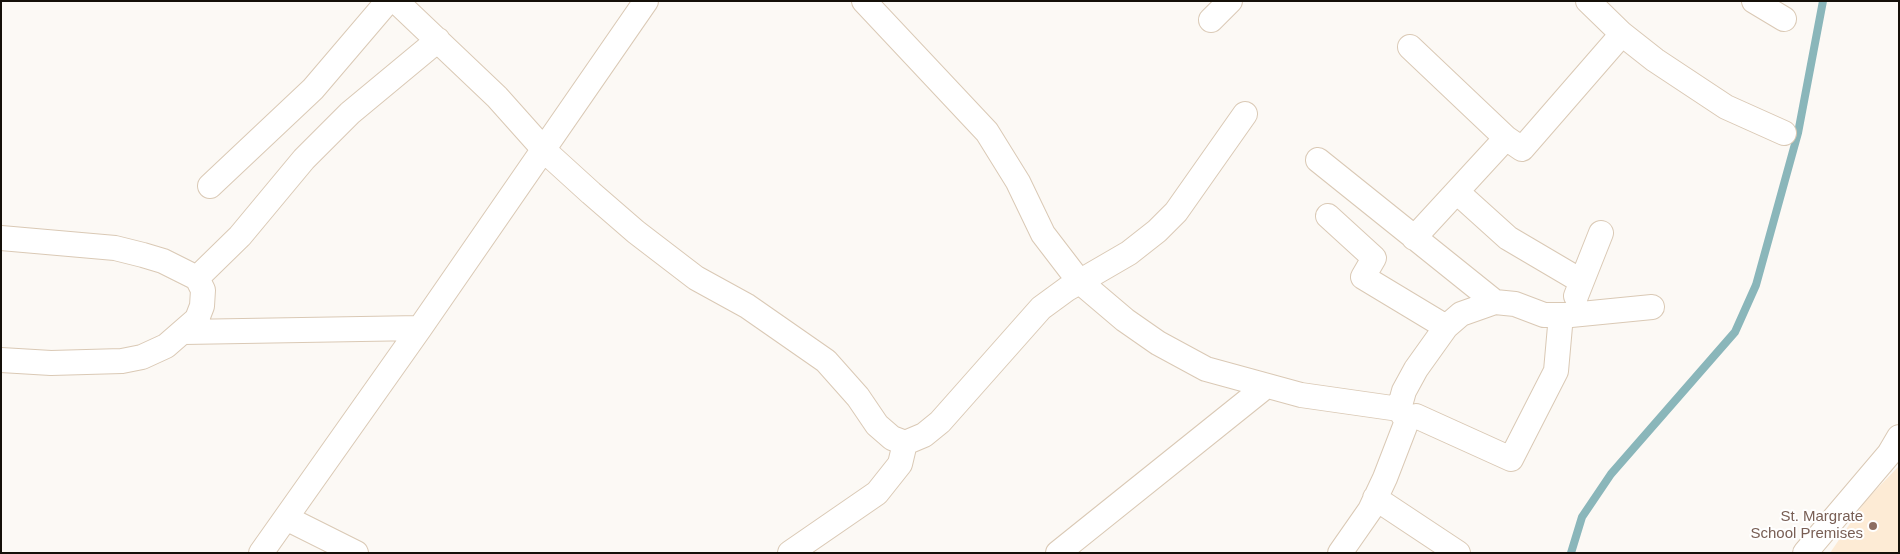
<!DOCTYPE html>
<style>
body{margin:0}
#map{position:relative;width:1900px;height:554px;overflow:hidden;background:#fcf9f5;font-family:Helvetica,sans-serif}
canvas{display:block}
.frame{position:absolute;inset:0;border:2px solid #151009;pointer-events:none}
</style>
<div id="map">
<canvas width="1900" height="554"></canvas>
<div class="frame"></div>
</div>
<script>
const ctx = document.querySelector('canvas').getContext('2d');
ctx.lineJoin = 'round';
function paint(path, color) { ctx.fillStyle = color; ctx.fill(path, 'evenodd'); }
const poly = rows => new Path2D(rows.map(r => 'M' + r).join(''));
function stroke(path, color, width, dash) { ctx.strokeStyle = color; ctx.lineWidth = width; ctx.lineCap = dash ? 'butt' : 'round'; ctx.setLineDash(dash || []); ctx.stroke(path); }
function drawText(font, color, halo, rows, align = 'center') {
  ctx.font = font + ' Helvetica,sans-serif'; ctx.lineWidth = 4; ctx.setLineDash([]); ctx.textBaseline = 'middle'; ctx.strokeStyle = halo; ctx.fillStyle = color; for (const [text, x, y, turn = 0] of rows) {
    ctx.save(); ctx.translate(x, y); ctx.rotate((+turn || 0) * Math.PI / 180); ctx.textAlign = isNaN(turn) ? turn : align; if (halo) ctx.strokeText(text, 0, 0); ctx.fillText(text, 0, 0); ctx.restore();
  }
}
paint(poly([
 [1899,466,1899,553,1830,553,1866,500]
]), '#fdebd5');
stroke(poly([
 [1571,553,1582,517,1611,474,1735,332,1756,285,1798,133,1823,1]
]), '#8ab6ba', 8);
const minor = poly([
 [396,1,497,97,547,153,591,193,636,232,696,278,747,306,826,361,858,397,877,425,892,438,905,443,924,435,940,422,1041,308,1067,289,1129,253,1157,231,1176,212,1245,114],
 [864,1,987,132,1018,182,1043,234,1079,281,1125,320,1158,343,1206,369,1301,395,1399,409],
 [1588,1,1622,34,1655,60,1726,107,1784,133],
 [1754,1,1784,19],
 [1211,20,1230,1],
 [1410,47,1506,138,1522,149,1622,34],
 [1318,160,1495,302],
 [210,186,313,89,388,1],
 [1457,192,1508,238,1581,281],
 [1328,216,1374,258,1363,277,1446,327],
 [1,238,115,248,143,255,163,261,197,278,203,290,202,306,197,319,166,346,142,357,122,361,51,363,1,360],
 [1414,238,1506,138],
 [197,278,240,236,304,159,350,113,438,40],
 [1576,296,1601,233],
 [184,332,420,328],
 [1407,421,1399,409,1404,391,1416,369,1446,327,1461,314,1495,302,1515,304,1544,315,1571,315,1652,307],
 [1375,498,1458,553],
 [286,518,356,553],
 [261,553,420,328,646,1],
 [790,553,877,493,900,464,905,443],
 [1058,553,1265,387],
 [1340,553,1370,510,1385,478,1407,421,1416,416,1511,459,1556,371,1561,315],
 [1805,553,1889,454,1899,437]
]);
stroke(minor, '#dac9b5', 26);
stroke(minor, '#fff', 24);
for (const [x, y, r, color] of [
 [1873,526,5,"#8d6e63"]
]) { const dot = new Path2D(); dot.arc(x, y, r, 0, 2 * Math.PI); ctx.fillStyle = color; ctx.fill(dot); stroke(dot, '#fff', 2); }
drawText('15px', '#785e54', '#fff', [
 ["St. Margrate",1863,517],
 ["School Premises",1863,534]
], 'right');
</script>
